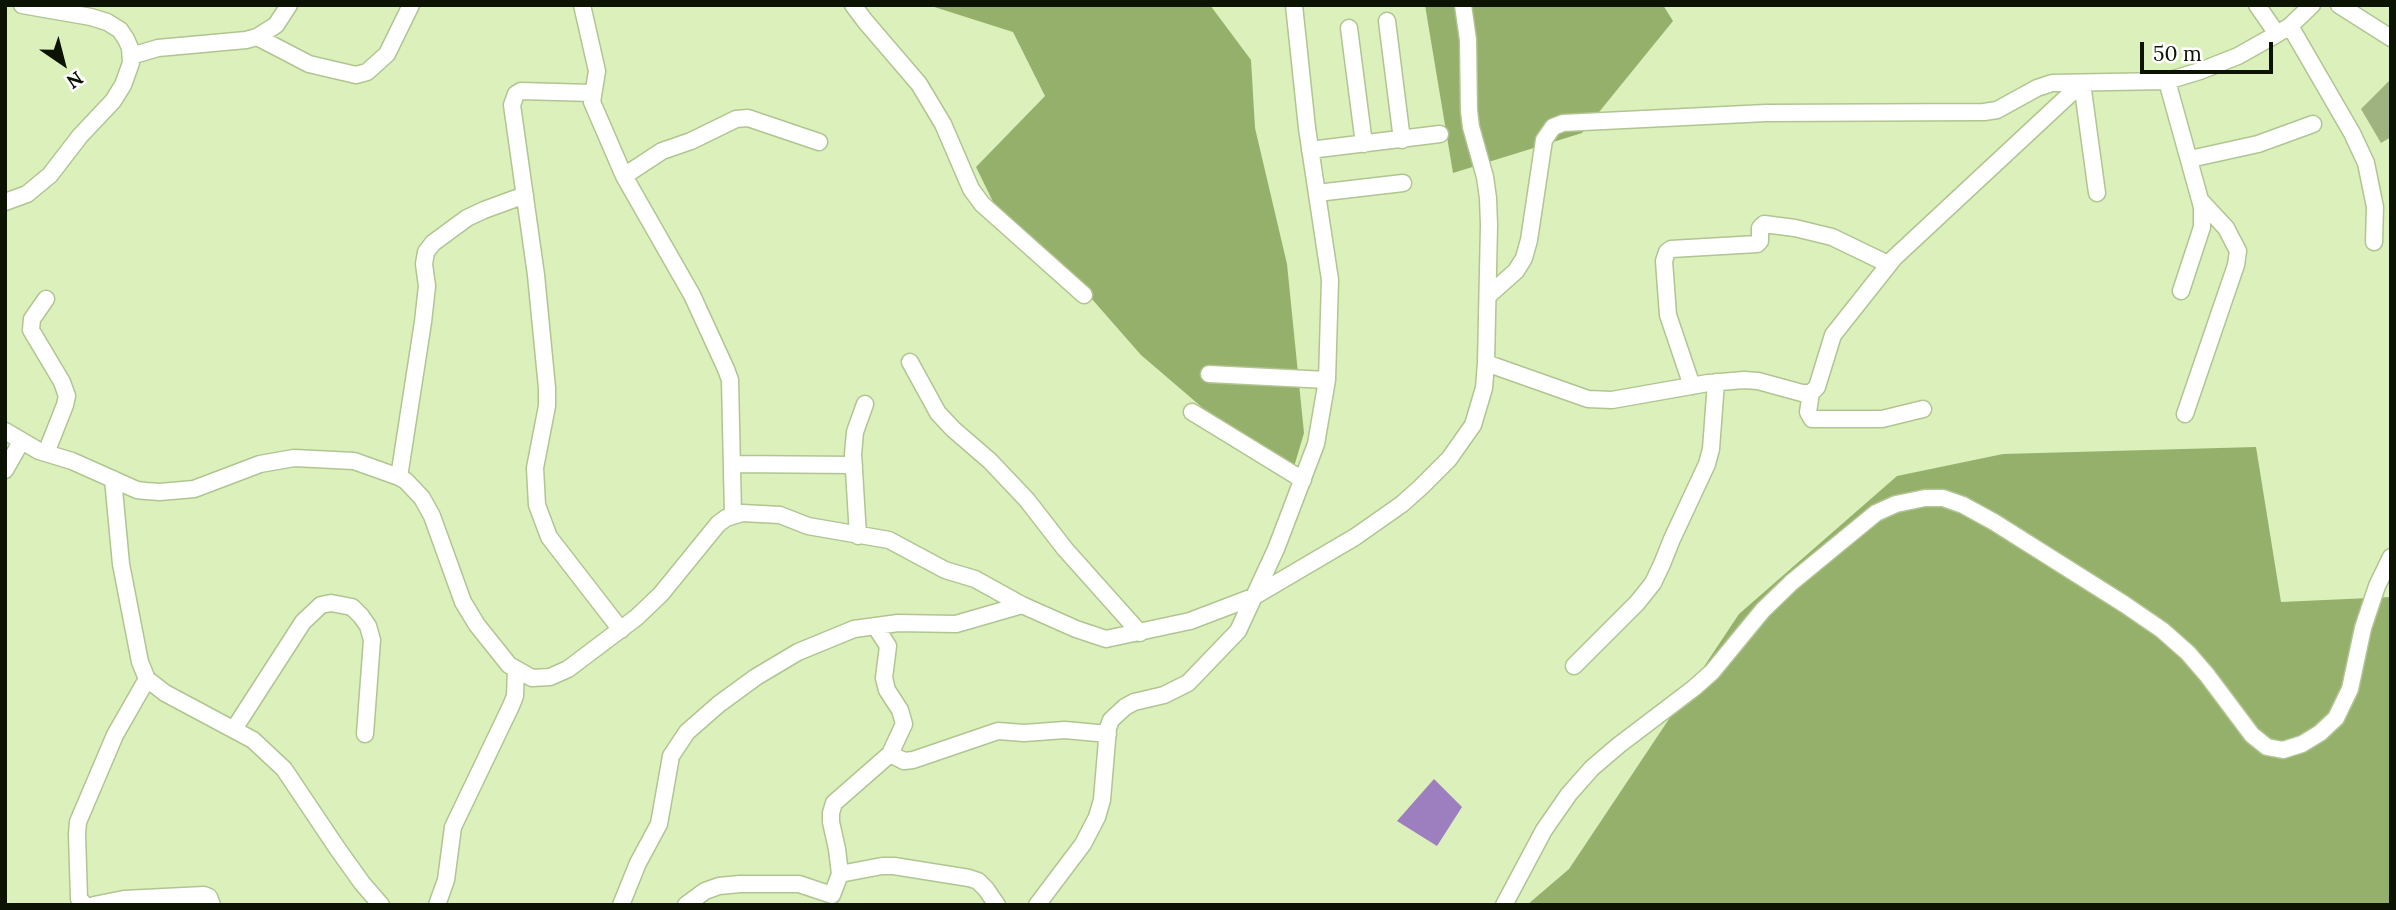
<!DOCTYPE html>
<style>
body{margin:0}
#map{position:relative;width:2396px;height:910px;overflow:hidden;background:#dbf0bb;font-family:Lora,serif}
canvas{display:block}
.frame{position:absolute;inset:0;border:7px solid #0d1302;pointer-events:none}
.north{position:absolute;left:28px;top:28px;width:70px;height:70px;-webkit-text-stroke:5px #fff;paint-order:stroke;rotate:145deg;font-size:19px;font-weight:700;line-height:28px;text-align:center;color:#0d1302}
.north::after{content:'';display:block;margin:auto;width:24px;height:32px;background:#0d1302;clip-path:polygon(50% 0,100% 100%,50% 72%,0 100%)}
.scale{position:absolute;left:2140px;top:42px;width:133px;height:32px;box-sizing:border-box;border:4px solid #0d1302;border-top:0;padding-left:9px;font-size:21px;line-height:24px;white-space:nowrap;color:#0d1302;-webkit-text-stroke:5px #fff;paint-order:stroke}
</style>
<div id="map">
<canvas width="2396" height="910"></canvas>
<div class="frame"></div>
<div class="north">N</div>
<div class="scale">50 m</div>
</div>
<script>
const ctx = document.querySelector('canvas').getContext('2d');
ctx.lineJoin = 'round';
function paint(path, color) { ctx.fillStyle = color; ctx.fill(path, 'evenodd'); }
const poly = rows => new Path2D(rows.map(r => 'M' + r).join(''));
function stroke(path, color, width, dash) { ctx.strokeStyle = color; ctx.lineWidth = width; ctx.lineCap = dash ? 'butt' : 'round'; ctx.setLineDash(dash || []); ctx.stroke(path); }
paint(poly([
 [928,5,1210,5,1251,60,1255,128,1287,264,1304,433,1291,477,1211,415,1141,355,1084,290,997,210,976,167,1045,96,1013,32],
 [1425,5,1663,5,1673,21,1582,133,1453,173],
 [2256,447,2281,602,2391,597,2391,905,1527,905,1569,869,1739,614,1897,476,2003,454]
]), '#95b06a');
paint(poly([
 [1434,779,1462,807,1437,846,1397,821]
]), '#9d7ebe');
paint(poly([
 [2391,79,2391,137,2381,143,2361,109]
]), '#9eb380');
const minor = poly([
 [582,5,597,71,592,102,624,176,692,295,726,369,730,380,733,515],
 [853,5,865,21,919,84,943,124,971,189,982,204,1084,295],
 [2257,5,2277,34],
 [2339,5,2391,38],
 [1387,21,1402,140],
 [2290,26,2352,133,2366,163,2375,207,2374,242],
 [1349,28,1364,144],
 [257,37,309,64,356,75,367,72,387,54,411,5],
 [131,56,158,48,246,40,257,37,276,25,289,5],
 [2167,81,2202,207,2202,227,2181,291],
 [2082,83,2097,193],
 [592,93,521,91,516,94,512,105,536,275,547,388,547,406,535,468,537,505,549,537,621,630],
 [1310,150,1440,134],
 [2190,159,2258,144,2313,124],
 [624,176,662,151,691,141,736,119,748,118,819,142],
 [1317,193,1403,183],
 [5,202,27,194,50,175,80,136,113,101,123,85,131,63,130,48,126,39,120,30,107,22,91,17,22,5],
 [1489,295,1516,271,1524,258,1529,240,1544,140,1553,127,1563,123,1766,113,1984,112,1997,110,2037,88,2052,83,2167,81,2200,71,2238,56,2277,34,2290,26,2312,5],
 [910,362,938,413,953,429,990,461,1027,500,1065,549,1140,633],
 [1486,363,1588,399,1612,400,1708,383,1744,380,1758,381,1802,393,1811,393,1817,387,1833,335,1894,258,2082,83],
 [1209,374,1327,380],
 [1692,386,1668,315,1664,261,1667,252,1671,249,1757,244,1760,241,1760,228,1764,224,1795,228,1832,237,1888,264],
 [1811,393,1808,412,1812,419,1882,419,1923,409],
 [1192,412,1303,480],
 [2185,414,2236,265,2238,251,2226,228,2200,200],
 [5,431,39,451,72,461,137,490,146,491,160,492,194,489,260,464,294,458,354,461,399,477,406,481,422,498,432,516,463,602,477,625,509,665,532,678,550,677,568,669,637,617,661,594,718,524,726,518,742,513,780,515,808,526,889,540,945,570,975,579,1022,605,1076,629,1106,639,1190,621,1253,597,1355,537,1402,504,1421,487,1449,459,1473,425,1484,388,1486,363,1489,225,1488,198,1485,177,1471,127,1469,111,1468,40,1463,5],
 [46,453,65,405,67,396,62,382,31,330,32,319,46,299],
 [733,464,854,465],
 [5,470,21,442],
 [399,477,423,322,427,286,424,264,426,252,433,243,467,218,484,210,525,195],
 [113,479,121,564,140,662,147,679,165,693,253,740,284,769,337,848,362,883,381,905],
 [858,536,853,454,855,432,865,404],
 [1574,666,1637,603,1653,583,1662,564,1672,539,1707,464,1711,449,1716,382],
 [234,729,303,622,321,605,331,603,352,607,361,616,368,626,372,640,365,734],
 [890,754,904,761,913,760,998,731,1024,733,1065,730,1108,734],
 [840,874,882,866,894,866,969,878,978,881,986,889,997,905],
 [85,905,79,899,77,834,78,822,115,735,147,679],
 [94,905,124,899,204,895,209,897,212,905],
 [437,905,446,880,453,827,511,706,515,696,516,670],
 [621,905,638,863,659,824,671,756,687,732,719,704,756,677,798,652,854,629,898,623,956,624,1022,605],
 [686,905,705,891,719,886,740,884,799,884,832,895,840,874,837,849,831,822,831,813,834,803,890,754,904,724,900,710,887,690,884,678,888,646,875,626],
 [1037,905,1083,844,1097,817,1102,800,1108,728,1111,720,1125,707,1134,702,1164,695,1188,683,1238,631,1276,549,1316,444,1327,380,1330,280,1307,128,1294,5],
 [1504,905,1544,830,1569,794,1592,768,1619,745,1694,688,1712,672,1763,610,1792,582,1876,513,1896,504,1925,498,1943,498,1963,505,1994,522,2124,604,2162,630,2188,653,2207,675,2252,735,2267,747,2283,750,2302,744,2320,733,2336,718,2350,689,2363,628,2377,586,2391,557]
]);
stroke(minor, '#b0c591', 19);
stroke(minor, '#fff', 16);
</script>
